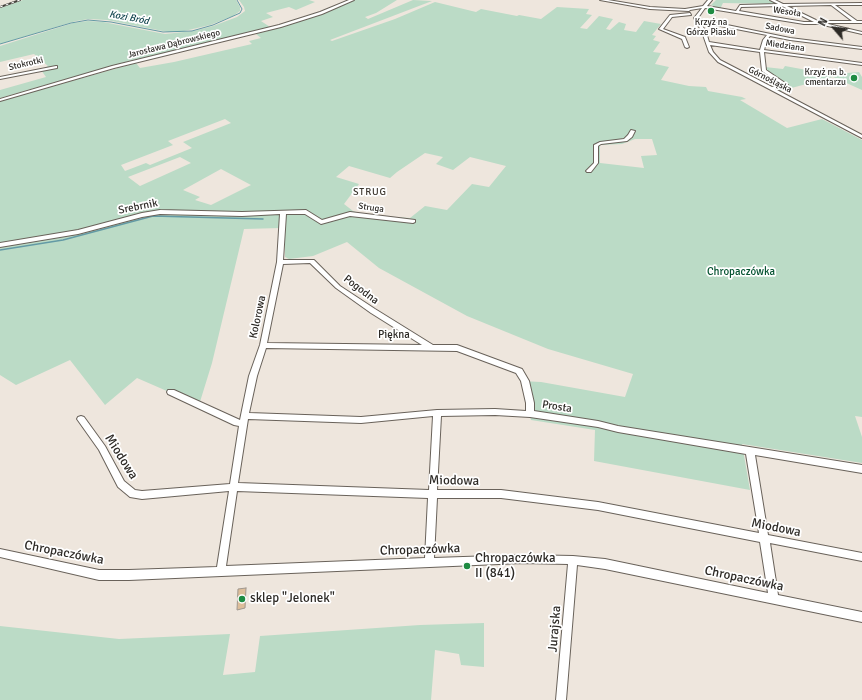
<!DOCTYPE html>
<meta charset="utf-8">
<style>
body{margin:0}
#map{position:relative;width:862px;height:700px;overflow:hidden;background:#eee6dd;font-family:Signika,sans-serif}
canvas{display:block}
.north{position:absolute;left:814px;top:8px;width:40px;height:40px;-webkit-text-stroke:3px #fff;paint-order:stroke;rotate:298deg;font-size:11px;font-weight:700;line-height:16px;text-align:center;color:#2d2a26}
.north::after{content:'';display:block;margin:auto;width:14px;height:18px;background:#2d2a26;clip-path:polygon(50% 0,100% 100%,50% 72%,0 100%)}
</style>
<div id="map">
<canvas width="862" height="700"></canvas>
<div class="north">N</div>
</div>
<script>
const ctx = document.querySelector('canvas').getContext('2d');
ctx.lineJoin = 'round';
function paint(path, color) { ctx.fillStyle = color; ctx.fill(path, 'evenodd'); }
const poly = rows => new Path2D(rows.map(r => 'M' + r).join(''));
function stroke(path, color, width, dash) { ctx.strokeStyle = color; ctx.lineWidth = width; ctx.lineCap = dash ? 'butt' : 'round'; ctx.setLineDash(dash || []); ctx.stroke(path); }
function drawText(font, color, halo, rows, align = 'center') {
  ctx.font = font + ' Signika,sans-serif'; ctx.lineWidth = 3.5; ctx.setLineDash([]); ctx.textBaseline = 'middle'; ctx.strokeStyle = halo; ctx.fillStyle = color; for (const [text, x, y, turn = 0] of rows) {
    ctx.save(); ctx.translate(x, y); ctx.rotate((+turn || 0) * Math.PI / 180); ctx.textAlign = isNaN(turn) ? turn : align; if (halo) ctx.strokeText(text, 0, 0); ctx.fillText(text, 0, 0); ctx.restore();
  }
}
paint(poly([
 [23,0,236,0,240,7,240,11,233,16,210,25,180,32,168,32,107,20,89,19,76,21,0,44,0,8],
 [239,0,309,0,315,2,296,10,289,7,266,13,273,17,261,21,270,27,94,71,0,98,0,90,46,77,41,70,48,66,34,54,0,62,0,46,73,23,88,21,103,22,165,34,194,31,213,26,237,17,245,11,244,7],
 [355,0,397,0,376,13,365,17,368,19,413,0,432,1,330,40,332,41,395,19,435,2,476,12,481,9,517,16,519,15,541,19,557,7,589,9,586,14,592,15,580,28,587,29,599,16,613,19,606,29,610,30,619,22,626,24,624,30,636,32,644,21,661,24,652,35,656,36,653,40,660,42,653,52,661,53,655,64,669,67,661,80,689,86,706,87,708,91,742,97,746,99,740,100,787,128,822,119,862,140,862,417,855,416,862,437,862,463,742,444,750,490,594,461,595,430,531,420,521,381,541,382,625,397,633,374,548,349,467,316,379,268,347,242,313,256,289,259,285,257,285,218,281,228,244,229,212,363,199,405,137,378,105,405,70,360,16,385,0,375,0,101,136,63,140,68,174,62,252,44,249,41,261,38,256,34,311,18],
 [225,119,231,123,183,142,192,148,150,165,146,163,125,171,121,165,173,145,168,141],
 [635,139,652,139,657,155,641,156,644,168,600,163,600,145,622,144],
 [425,153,443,157,436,164,453,170,470,157,506,166,489,187,472,184,447,210,425,206,410,218,365,215,353,211,344,204,359,184,336,177,349,166,390,178,397,172],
 [180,157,191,163,140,186,128,177],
 [221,169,251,185,211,205,195,200,200,197,183,190],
 [716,0,768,0,776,4,723,3,720,9,711,5],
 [785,66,812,71,814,76,859,72,862,77,862,90,833,77,780,91,777,89,786,87,789,86,789,84,767,73,765,67,783,69],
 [484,623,484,667,461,665,459,654,435,650,431,700,0,700,0,626,119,639,230,634,223,675,255,672,260,636,420,625]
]), '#bbdbc6');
stroke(poly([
 [0,44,71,23,88,20,111,22,163,32,192,31,213,25,240,13,242,9,237,0]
]), '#639aa5', 1);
stroke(poly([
 [0,250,63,240,153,216,263,219]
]), '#639aa5', 1.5);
const building = poly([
 [246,588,245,608,237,610,238,589,246,588]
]);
paint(building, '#ddbe9a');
stroke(building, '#9f978e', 1);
const minor = poly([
 [349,0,354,0,322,14,281,27,114,68,0,101,0,99,112,66,279,25,320,12,349,0],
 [600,0,608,0,650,7,685,9,703,6,708,0,712,0,707,6,736,11,740,5,778,4,770,0,775,0,783,4,862,3,862,5,835,5,857,21,862,21,862,23,824,23,862,32,862,34,819,24,804,24,705,8,698,18,698,19,790,38,862,47,862,49,790,40,770,36,767,40,764,50,862,63,862,65,764,52,766,70,788,85,775,89,862,135,862,138,718,62,709,52,702,32,694,18,702,8,690,10,689,11,650,9,600,0],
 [831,5,852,21,823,21,822,23,787,6,831,5],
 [782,6,814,22,804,22,739,11,741,7,782,6],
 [700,22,767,35,763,40,760,50,709,42,706,32,700,22],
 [710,45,760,52,762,71,783,85,772,87,720,60,713,52,710,45],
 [690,13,691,15,672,17,663,29,685,37,689,47,687,48,685,47,682,39,659,29,670,15,690,13],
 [56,66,57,66,57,68,0,79,0,77,56,66],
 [631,130,635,131,632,137,627,141,601,144,598,146,598,163,591,172,587,172,586,171,594,163,594,145,600,142,624,139,628,135,631,130],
 [160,210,242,212,306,210,322,220,350,212,415,220,415,222,413,223,350,216,321,224,305,214,286,214,283,260,314,260,340,286,375,309,433,345,457,345,522,369,529,381,534,403,534,411,598,421,618,426,862,465,862,473,755,455,768,535,862,553,862,561,770,543,778,595,862,612,862,622,605,569,577,565,566,700,556,700,568,564,522,563,129,580,99,580,0,557,0,549,99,570,129,570,217,567,229,491,142,499,130,497,118,487,99,450,77,419,78,417,81,416,84,417,105,446,124,481,135,490,142,491,230,484,239,426,234,425,168,394,167,392,168,390,174,390,240,420,249,376,260,345,277,262,280,214,242,216,160,214,142,217,78,234,0,247,0,243,78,230,142,213,160,210],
 [310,263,336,288,371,313,422,345,267,343,283,264,310,263],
 [266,348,457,351,516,373,521,381,526,403,526,411,495,409,437,410,361,417,249,413,257,376,266,348],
 [495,415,530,417,598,427,618,432,746,454,759,533,598,502,501,490,437,490,441,416,495,415],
 [433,416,429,490,238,483,248,419,361,423,433,416],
 [237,491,428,498,425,558,226,566,237,491],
 [437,498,501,498,598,510,760,542,768,593,605,559,573,556,522,555,434,558,437,498]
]);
stroke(minor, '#69625a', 2);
paint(minor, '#fff');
const rail = poly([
 [0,7,20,0]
]);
stroke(rail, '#423f3a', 2);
stroke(rail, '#fff', 1, [3]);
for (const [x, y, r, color] of [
 [711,11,4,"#1e8b42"],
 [854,78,4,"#1e8b42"],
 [467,566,4,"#1e8b42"],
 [242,599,4,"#1e8b42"]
]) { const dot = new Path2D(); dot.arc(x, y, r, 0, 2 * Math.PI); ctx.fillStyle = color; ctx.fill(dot); stroke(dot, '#fff', 1.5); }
drawText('9px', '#2d2a26', '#fff', [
 ["Wesoła",787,12,9],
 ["Sadowa",780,29,11],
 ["Jarosława Dąbrowskiego",174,44,-14],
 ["Miedziana",785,46,8],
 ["Stokrotki",26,64,-13],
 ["Górnośląska",770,80,27],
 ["Struga",371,208,8]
]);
drawText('9px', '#2d2a26', '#fff', [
 ["Krzyż na",711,23],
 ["Górze Piasku",711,33],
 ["Krzyż na b.",846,73,"right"],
 ["cmentarzu",846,83,"right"]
]);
drawText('italic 10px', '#13454f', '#fff', [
 ["Kozi Bród",129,18,10]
]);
ctx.letterSpacing = '1px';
drawText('10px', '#3b352d', '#fff', [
 ["STRUG",370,192]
]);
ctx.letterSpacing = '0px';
drawText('11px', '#2d2a26', '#fff', [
 ["Srebrnik",138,207,-11],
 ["Pogodna",361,290,37],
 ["Kolorowa",258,317,-78],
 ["Piękna",394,335],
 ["Prosta",557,407,9]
]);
drawText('11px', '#045230', '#fff', [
 ["Chropaczówka",741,272]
]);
drawText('13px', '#2d2a26', '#fff', [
 ["Miodowa",121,457,58],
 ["Miodowa",454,481,1],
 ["Miodowa",776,528,11],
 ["Chropaczówka",420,550,-2],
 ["Chropaczówka",64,553,11],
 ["Chropaczówka",744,579,12],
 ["Jurajska",555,629,-85]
]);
drawText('13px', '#2d2a26', '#fff', [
 ["Chropaczówka",475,559],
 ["II (841)",475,574],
 ["sklep \"Jelonek\"",250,599]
], 'left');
</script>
